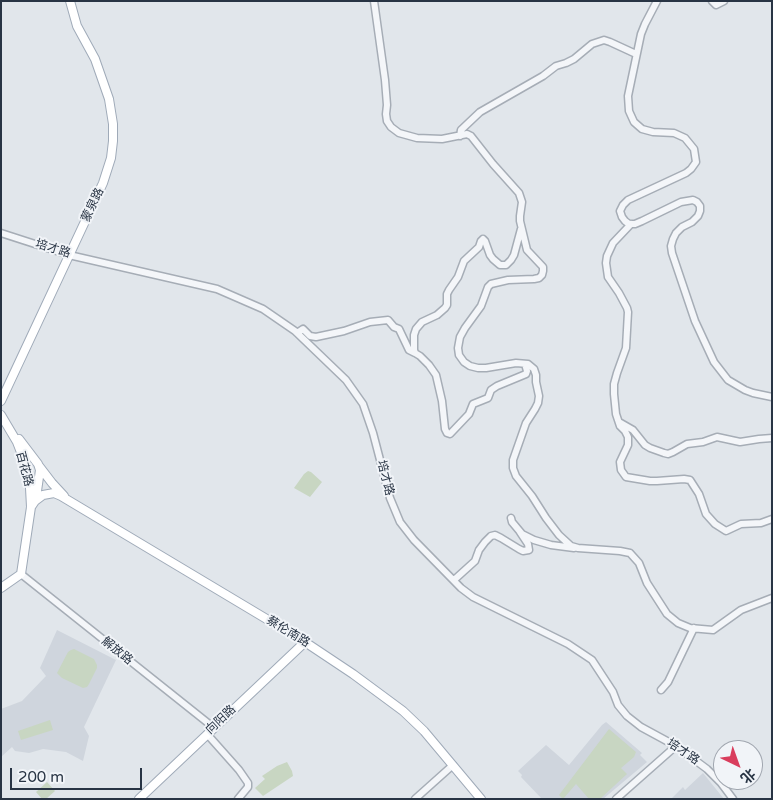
<!DOCTYPE html>
<meta charset="utf-8">
<style>
body{margin:0}
#map{position:relative;width:773px;height:800px;overflow:hidden;background:#e1e6eb;font-family:"Varela Round","Noto Sans SC",sans-serif}
canvas{display:block}
.frame{position:absolute;inset:0;border:2px solid #283444;pointer-events:none}
.north{position:absolute;left:713px;top:740px;width:50px;height:50px;box-sizing:border-box;background:#f1f4f8;border:1px solid #a1a7b0;border-radius:50%;rotate:138deg;font-size:14px;font-weight:700;line-height:20px;text-align:center;color:#283444}
.north::after{content:'';display:block;margin:auto;width:18px;height:22px;background:#d93d5d;clip-path:polygon(50% 0,100% 100%,50% 72%,0 100%)}
.scale{position:absolute;left:10px;top:768px;width:132px;height:22px;box-sizing:border-box;border:2px solid #283444;border-top:0;padding-left:6px;font-size:15px;line-height:18px;white-space:nowrap;color:#283444;-webkit-text-stroke:4px #f1f4f8;paint-order:stroke}
</style>
<div id="map">
<canvas width="773" height="800"></canvas>
<div class="frame"></div>
<div class="north">北</div>
<div class="scale">200 m</div>
</div>
<script>
const ctx = document.querySelector('canvas').getContext('2d');
ctx.lineJoin = 'round';
function paint(path, color) { ctx.fillStyle = color; ctx.fill(path, 'evenodd'); }
const poly = rows => new Path2D(rows.map(r => 'M' + r).join(''));
function stroke(path, color, width, dash) { ctx.strokeStyle = color; ctx.lineWidth = width; ctx.lineCap = dash ? 'butt' : 'round'; ctx.setLineDash(dash || []); ctx.stroke(path); }
function drawText(font, color, halo, rows, align = 'center') {
  ctx.font = font + ' "Varela Round","Noto Sans SC",sans-serif'; ctx.lineWidth = 4; ctx.setLineDash([]); ctx.textBaseline = 'middle'; ctx.strokeStyle = halo; ctx.fillStyle = color; for (const [text, x, y, turn = 0] of rows) {
    ctx.save(); ctx.translate(x, y); ctx.rotate((+turn || 0) * Math.PI / 180); ctx.textAlign = isNaN(turn) ? turn : align; if (halo) ctx.strokeText(text, 0, 0); ctx.fillText(text, 0, 0); ctx.restore();
  }
}
paint(poly([
 [57,630,116,660,84,727,89,736,83,761,66,752,43,749,29,753,15,751,12,747,1,757,1,709,22,701,46,676,40,668],
 [606,722,642,753,640,755,647,762,603,799,542,799,521,777,522,775,518,771,546,745,569,765,602,725],
 [703,773,724,799,671,799,683,787,685,790]
]), '#cfd5dd');
paint(poly([
 [308,471,311,472,322,482,310,497,294,488,304,474],
 [74,649,94,659,97,665,97,668,89,684,87,687,83,688,62,678,57,673,68,652,71,650],
 [50,720,53,730,21,740,18,731],
 [609,729,636,752,634,757,621,768,627,774,601,798,589,799,576,784,563,799,559,795],
 [287,762,292,771,293,776,263,796,255,788,265,779,262,776,277,766],
 [47,782,55,791,46,799,42,799,36,792]
]), '#c8d6c2');
const minor = poly([
 [374,1,385,80,387,105,386,114,387,121,391,127,399,133,417,138,442,139,467,134,471,136,493,164,519,193,522,202,520,216,520,221,527,250,543,267,543,271,542,275,539,278,534,279,508,280,491,284,488,287,481,306,465,328,460,337,458,348,459,355,464,362,470,366,478,368,486,368,516,363,528,364,534,369,536,375,536,382,539,396,538,403,535,409,526,423,513,460,513,468,516,476,532,496,546,518,559,535,571,546,578,548,620,551,630,553,639,563,647,583,667,614,678,623,690,628,713,630,741,610,772,598],
 [657,1,645,24,641,34,628,96,629,111,634,122,642,129,653,132,674,133,685,138,694,149,696,162,691,169,686,173,628,200,623,205,620,211,622,217,625,221,629,224,635,224,642,221,681,202,693,200,697,202,700,206,700,211,698,216,692,222,682,227,676,233,673,239,671,246,672,253,695,321,714,362,728,380,745,390,753,393,772,397],
 [712,1,716,5,724,1],
 [460,136,461,130,480,112,543,76,556,66,566,63,574,59,592,44,604,40,610,42,636,54],
 [631,224,613,243,607,256,606,263,608,277,619,293,627,308,628,312,626,348,617,373,614,384,614,394,616,414,620,426,625,431,628,437,628,445,620,462,621,470,626,477,650,481,657,481,684,479,690,480,699,494,706,514,715,524,726,531,741,524,761,523,772,519],
 [521,229,514,255,511,260,506,265,500,265,493,259,490,255,485,241,483,239,481,241,479,247,464,261,458,277,449,290,447,294,447,305,445,308,437,315,422,322,416,329,414,335,414,350,415,353,420,356,429,365,436,375,442,401,445,429,447,433,450,434,469,414,473,404,488,398,491,390,497,386,526,374,527,371,525,364],
 [1,233,69,255,217,289,263,309,295,331,346,380,363,404,373,433,390,498,400,522,414,540,461,588,473,597,568,644,592,660,613,692,618,705,627,716,641,727,676,746,707,769,721,783,733,799],
 [297,333,303,329,310,336,316,337,344,331,370,322,388,320,394,327,399,329,409,350,415,353],
 [619,422,633,430,645,445,650,448,664,453,668,454,673,452,687,444,703,442,717,437,740,442,759,439,772,438],
 [511,518,512,522,522,534,534,540,551,545,574,548],
 [21,574,213,727],
 [454,580,475,561,479,550,485,542,491,536,495,535,501,538,519,549,523,551,529,550,528,544,520,532],
 [661,690,668,682,694,628],
 [207,734,239,770,248,783,248,787,238,799],
 [415,799,453,765],
 [616,799,676,746]
]);
const major = poly([
 [1,401,103,183,111,158,113,141,113,124,109,99,95,59,77,26,70,1],
 [1,415,17,442,24,460,30,488,31,507,21,574,1,588],
 [19,439,38,464,40,470,37,491,34,500],
 [39,466,52,483,64,496],
 [31,507,35,501,43,495,54,493,61,496,305,642,353,674,403,711,424,731,481,799],
 [139,799,305,642]
]);
stroke(minor, '#a6adb6', 9);
stroke(major, '#9faab8', 10);
stroke(minor, '#f4f6f9', 6);
stroke(major, '#fff', 8);
drawText('12px', '#283444', '#f1f4f8', [
 ["蒙泉路",93,205,-65],
 ["培才路",53,249,17],
 ["百花路",24,469,75],
 ["培才路",385,478,76],
 ["蔡伦南路",288,632,31],
 ["解放路",117,651,39],
 ["向阳路",221,720,-43],
 ["培才路",683,752,34]
]);
</script>
